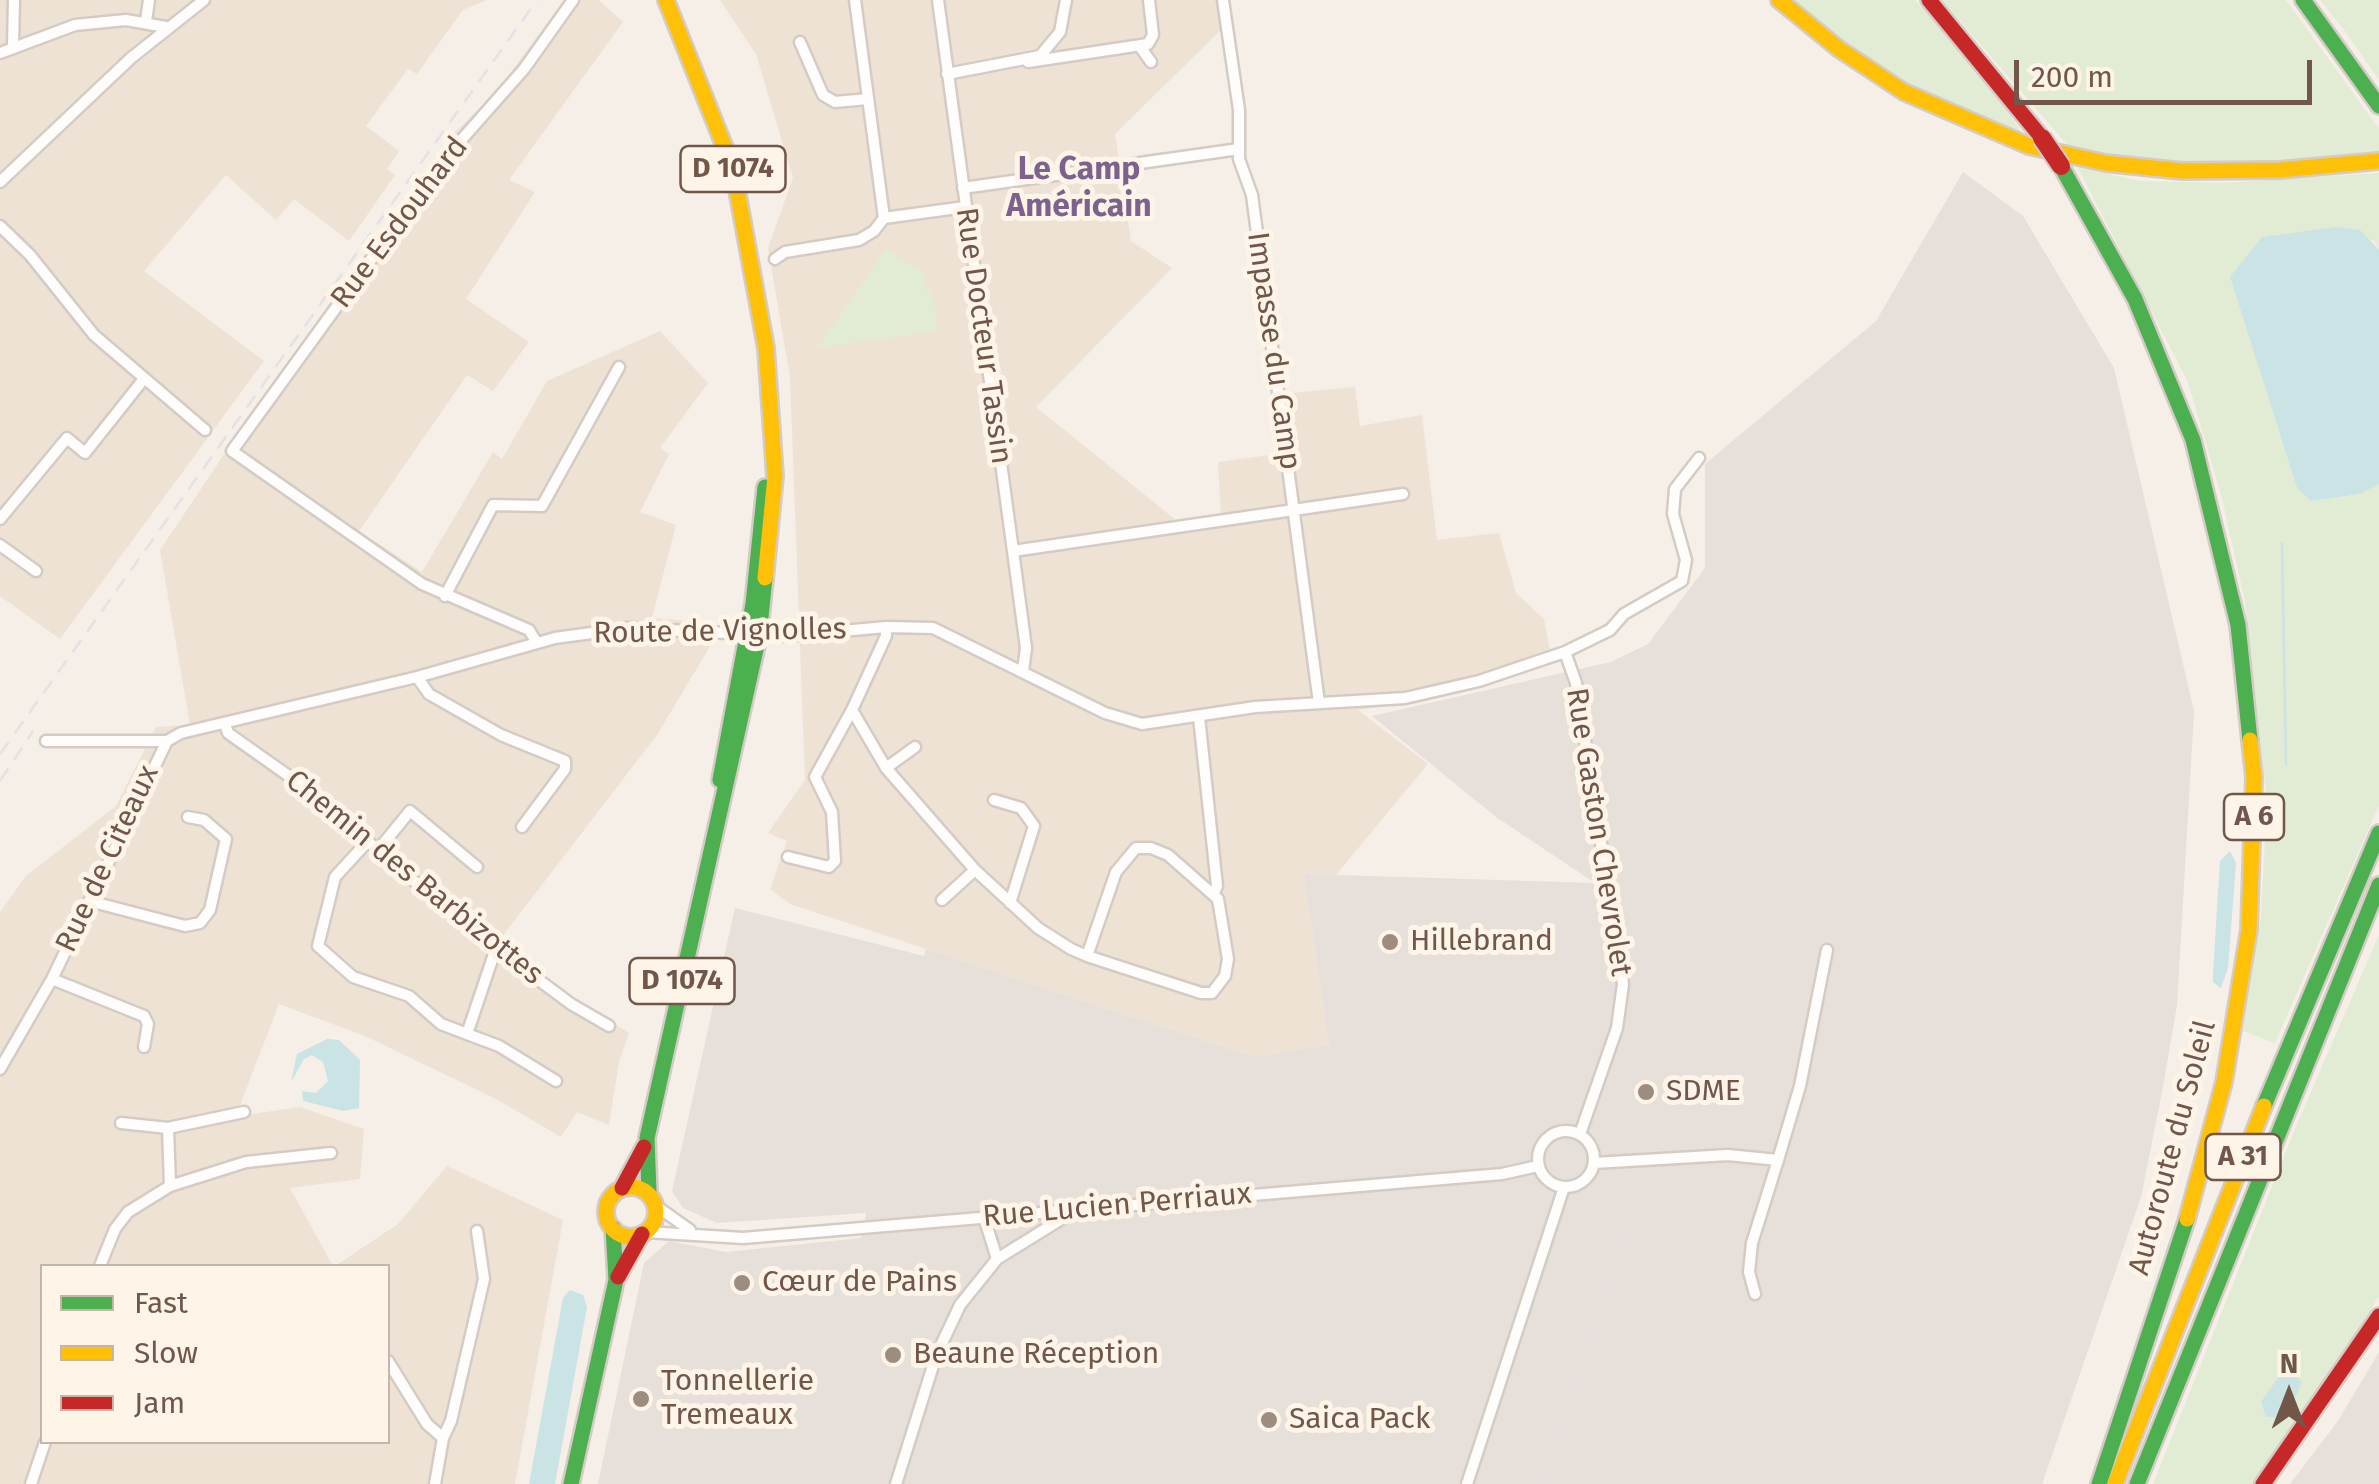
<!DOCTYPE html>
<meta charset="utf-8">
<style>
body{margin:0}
#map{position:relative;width:2379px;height:1484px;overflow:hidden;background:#f5efe8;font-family:"Fira Sans",sans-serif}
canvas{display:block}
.legend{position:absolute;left:40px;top:1264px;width:350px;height:180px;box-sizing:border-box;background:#fef4e7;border:2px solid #c6b5a8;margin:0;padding:12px 18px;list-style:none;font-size:30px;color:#71564a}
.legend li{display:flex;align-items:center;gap:20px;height:50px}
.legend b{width:50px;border:2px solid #c6b5a8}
.north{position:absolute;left:2239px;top:1344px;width:100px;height:100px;-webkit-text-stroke:8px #fef4e7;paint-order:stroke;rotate:0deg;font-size:28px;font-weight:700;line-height:40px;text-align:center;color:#71564a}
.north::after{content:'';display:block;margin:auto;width:35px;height:45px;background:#71564a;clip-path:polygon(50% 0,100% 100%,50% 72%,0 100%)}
.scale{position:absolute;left:2014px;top:60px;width:298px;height:45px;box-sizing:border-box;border:5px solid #71564a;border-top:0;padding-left:12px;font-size:30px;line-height:35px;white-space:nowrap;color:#71564a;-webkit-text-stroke:8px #fef4e7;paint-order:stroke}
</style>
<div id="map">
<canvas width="2379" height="1484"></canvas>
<ul class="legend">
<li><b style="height:12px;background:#4caf50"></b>Fast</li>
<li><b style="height:12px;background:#ffc107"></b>Slow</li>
<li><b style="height:12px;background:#c62828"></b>Jam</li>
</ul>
<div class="north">N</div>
<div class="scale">200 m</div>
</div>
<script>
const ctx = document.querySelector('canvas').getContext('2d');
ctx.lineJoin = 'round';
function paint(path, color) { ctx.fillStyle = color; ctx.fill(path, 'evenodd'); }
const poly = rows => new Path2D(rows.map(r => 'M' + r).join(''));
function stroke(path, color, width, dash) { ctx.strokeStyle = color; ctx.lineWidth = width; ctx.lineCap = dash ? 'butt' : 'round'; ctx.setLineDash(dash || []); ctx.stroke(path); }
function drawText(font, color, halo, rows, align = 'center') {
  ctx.font = font + ' "Fira Sans",sans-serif'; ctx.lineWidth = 10; ctx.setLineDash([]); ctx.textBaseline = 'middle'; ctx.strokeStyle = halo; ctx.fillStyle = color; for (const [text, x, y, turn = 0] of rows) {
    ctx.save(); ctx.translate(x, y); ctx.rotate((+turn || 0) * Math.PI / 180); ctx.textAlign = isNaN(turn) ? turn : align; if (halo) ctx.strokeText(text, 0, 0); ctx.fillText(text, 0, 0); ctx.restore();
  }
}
paint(poly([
 [0,0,487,0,463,10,417,74,408,69,366,126,399,151,387,169,395,175,349,241,294,199,276,220,226,175,144,271,264,361,60,639,0,596],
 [564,0,599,0,623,22,509,180,535,192,466,299,529,342,493,391,467,375,359,531,422,572,493,452,502,459,547,381,660,331,708,383,660,448,669,454,640,512,676,525,652,618,715,623,712,643,657,735,498,942,562,991,629,1033,619,1062,609,1125,577,1112,561,1137,496,1099,365,1036,279,1004,240,1105,246,1115,300,1107,364,1129,360,1179,290,1188,333,1266,42,1266,42,1442,388,1442,388,1266,335,1266,398,1224,447,1166,563,1220,515,1484,0,1484,0,912,26,876,116,806,156,727,190,725,160,550,266,392,451,136,497,91],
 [720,0,1227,0,1230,21,1115,134,1131,241,1172,268,1036,407,1182,525,1221,516,1218,462,1277,454,1271,395,1355,387,1360,426,1422,415,1437,540,1499,533,1516,593,1544,619,1550,650,1523,658,1525,673,1434,699,1358,710,1428,764,1336,875,1304,874,1329,1045,1254,1057,790,904,770,889,787,841,768,833,805,780,790,377,768,248,793,178,756,54]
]), '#eee2d5');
paint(poly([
 [1963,172,2023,216,2114,368,2194,711,2177,1005,2163,1087,2141,1197,2042,1484,598,1484,644,1263,669,1241,726,1252,861,1238,866,1213,717,1223,683,1208,672,1191,735,908,924,956,926,949,1254,1057,1329,1045,1304,874,1595,883,1496,817,1372,716,1611,662,1648,644,1705,568,1705,464,1876,321],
 [2379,1352,2379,1484,2290,1484,2338,1421]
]), '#e7dfd9');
paint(poly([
 [1791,0,1915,0,1977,68,2025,137,1929,100,1849,48],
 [1942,0,2286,0,2379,129,2379,153,2240,165,2119,159,2071,149],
 [2320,0,2379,0,2379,80,2345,31],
 [2078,168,2141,181,2223,183,2379,173,2379,250,2374,240,2230,277,2297,488,2311,501,2360,494,2379,484,2379,805,2275,1043,2243,1031,2261,918,2267,801,2245,602,2222,498,2188,382],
 [886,249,923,273,926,291,932,291,938,326,933,332,817,348],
 [2379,935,2379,1296,2334,1371,2254,1484,2153,1484,2295,1129]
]), '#e2ebd3');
paint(poly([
 [2336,227,2360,230,2379,250,2379,484,2360,494,2311,501,2297,488,2230,277,2262,237],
 [2230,851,2236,863,2228,968,2221,988,2213,982,2213,973,2220,861],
 [327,1039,339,1040,360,1060,359,1108,343,1111,303,1101,302,1091,316,1093,328,1081,323,1062,312,1055,304,1059,291,1082,297,1054],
 [570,1290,583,1295,587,1307,555,1484,529,1484,563,1298],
 [2291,1372,2302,1382,2297,1394,2279,1417,2266,1417,2261,1402,2280,1375]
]), '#cae3e4');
stroke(poly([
 [2282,543,2286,764]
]), '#cae3e4', 2.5);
const street = poly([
 [938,0,1013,551,1026,648,1023,671],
 [1223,0,1239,110,1239,159,1252,195,1319,703],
 [146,21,149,0],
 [800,42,823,95,835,102,868,99],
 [13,46,14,0],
 [1141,48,1151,62],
 [0,53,75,25,126,20,166,27],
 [1028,62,1148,44,1153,35,1149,0],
 [947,74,1040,56,1060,32,1066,0],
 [0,182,131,58,204,0],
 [963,188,1239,149],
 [884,218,965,207],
 [0,226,30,255,94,335,205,430],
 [775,259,785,252,859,240,874,231,884,218,855,0],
 [0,519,67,438,85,453,143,380],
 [0,545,36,571],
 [1013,551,1403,494],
 [445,596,493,505,542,506,619,367],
 [537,643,529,630,422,584,232,451,441,163,524,69,573,0],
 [1565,652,1610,630,1624,614,1682,581,1686,560,1673,514,1675,489,1699,458],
 [417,677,429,694,501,735,565,761,565,769,522,827],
 [852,710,886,768,975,870,1038,928,1071,949,1087,956,1201,993,1212,993,1225,976,1228,959,1218,899,1168,855,1151,848,1136,848,1116,872,1087,956],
 [1199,717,1217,886,1214,893],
 [225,724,228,733,303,786,469,928,571,1004,609,1026],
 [46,741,167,741,181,733,417,677,555,638,628,628,787,636,886,627,933,628,1105,713,1142,724,1255,707,1405,698,1479,681,1565,652,1576,683,1623,984,1617,1028,1580,1134],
 [886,768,915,747],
 [994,800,1021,808,1034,826,1010,903],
 [368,841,335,877,318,946,353,977,409,996,441,1024,467,1034,496,948],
 [379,849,410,811,477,867],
 [788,857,829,867,835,861,832,812,815,777,852,710,886,636,886,627],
 [942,900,975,870],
 [89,901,185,926,200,923,210,910,226,839,204,820,188,817],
 [52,979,144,1016,148,1024,144,1047],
 [467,1034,499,1046,556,1081],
 [0,1069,52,979,167,741],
 [121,1123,168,1128,244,1112],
 [168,1128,170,1186],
 '1538 1159a28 28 0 1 1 56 0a28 28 0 1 1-56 0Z',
 [1594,1163,1728,1155,1778,1160,1800,1086,1827,950],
 [655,1205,690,1230],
 [984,1217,997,1259],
 [646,1232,743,1238,1502,1174,1538,1166],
 [100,1266,115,1229,128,1212,170,1186,246,1162,331,1153],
 [1755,1294,1749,1272,1752,1243,1778,1160],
 [388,1361,427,1424,443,1438],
 [31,1484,45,1442],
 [435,1484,443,1438,451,1421,484,1279,477,1231],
 [896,1484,936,1356,960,1305,997,1259,1076,1210],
 [1467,1484,1564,1187]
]);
const fast = poly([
 [2303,0,2379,106],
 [2061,166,2135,299,2193,440,2238,625,2250,740],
 [720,780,753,604,765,487],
 [2264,1106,2379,833],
 [649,1193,647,1138,759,636,765,578],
 [571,1484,616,1280,613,1228],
 [2099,1484,2187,1219],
 [2137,1484,2379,885]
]);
const slow = poly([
 [666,0,733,168,766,348,775,476,765,578],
 [1779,0,1839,49,1904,92,2029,146,2105,163,2182,171,2280,170,2379,161],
 '606 1212a25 25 0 1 1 50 0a25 25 0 1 1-50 0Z',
 [2187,1219,2224,1082,2249,930,2254,777,2250,740],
 [2115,1484,2264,1106]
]);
const jam = poly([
 [1929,0,2042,138],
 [622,1188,644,1147],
 [618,1277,642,1234],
 [2263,1484,2379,1316]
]);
stroke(street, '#d3ccc5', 15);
stroke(fast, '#d4cbc5', 20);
stroke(slow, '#d4cbc5', 20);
stroke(jam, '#d4cbc5', 20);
stroke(street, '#fefdfc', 10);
stroke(fast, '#4caf50', 15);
stroke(slow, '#ffc107', 15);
stroke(jam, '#c62828', 15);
stroke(poly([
 [0,754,537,0],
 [0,781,33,731],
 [1543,1484,1614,1271,1651,1190]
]), '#e3e1e4', 2.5, [15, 10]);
const jamBridge = poly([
 [2042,138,2061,166]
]);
stroke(jamBridge, '#d4cbc5', 22, []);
stroke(jamBridge, '#c62828', 18);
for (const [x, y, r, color] of [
 [1390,942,10,"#9f8c81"],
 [1646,1092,10,"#9f8c81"],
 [742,1283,10,"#9f8c81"],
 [893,1355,10,"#9f8c81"],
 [641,1399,10,"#9f8c81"],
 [1269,1420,10,"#9f8c81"]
]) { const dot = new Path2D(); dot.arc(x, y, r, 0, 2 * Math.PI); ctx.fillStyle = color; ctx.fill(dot); stroke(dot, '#fef4e7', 4); }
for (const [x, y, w] of [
 [733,169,105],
 [2254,817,60],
 [682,981,105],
 [2243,1157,75]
]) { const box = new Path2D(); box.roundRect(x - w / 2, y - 23, w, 46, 8); ctx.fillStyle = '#fef4e7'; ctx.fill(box); stroke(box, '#71564a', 2.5); }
drawText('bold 28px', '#71564a', null, [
 ["D 1074",733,169],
 ["A 6",2254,817],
 ["D 1074",682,981],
 ["A 31",2243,1157]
]);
drawText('30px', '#71564a', '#fef4e7', [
 ["Rue Esdouhard",400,223,-53],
 ["Rue Docteur Tassin",983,336,82],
 ["Impasse du Camp",1273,351,82],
 ["Route de Vignolles",720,632,-1],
 ["Rue Gaston Chevrolet",1598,832,81],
 ["Rue de Citeaux",108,859,-65],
 ["Chemin des Barbizottes",414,878,39],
 ["Autoroute du Soleil",2173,1148,-75],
 ["Rue Lucien Perriaux",1117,1206,-5]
]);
drawText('30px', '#71564a', '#fef4e7', [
 ["Hillebrand",1410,942],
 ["SDME",1666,1092],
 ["Cœur de Pains",762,1283],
 ["Beaune Réception",913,1355],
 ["Tonnellerie",661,1382],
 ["Tremeaux",661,1416],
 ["Saica Pack",1289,1420]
], 'left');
drawText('bold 32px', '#7d628d', '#fef4e7', [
 ["Le Camp",1079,170],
 ["Américain",1079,207]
]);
</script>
